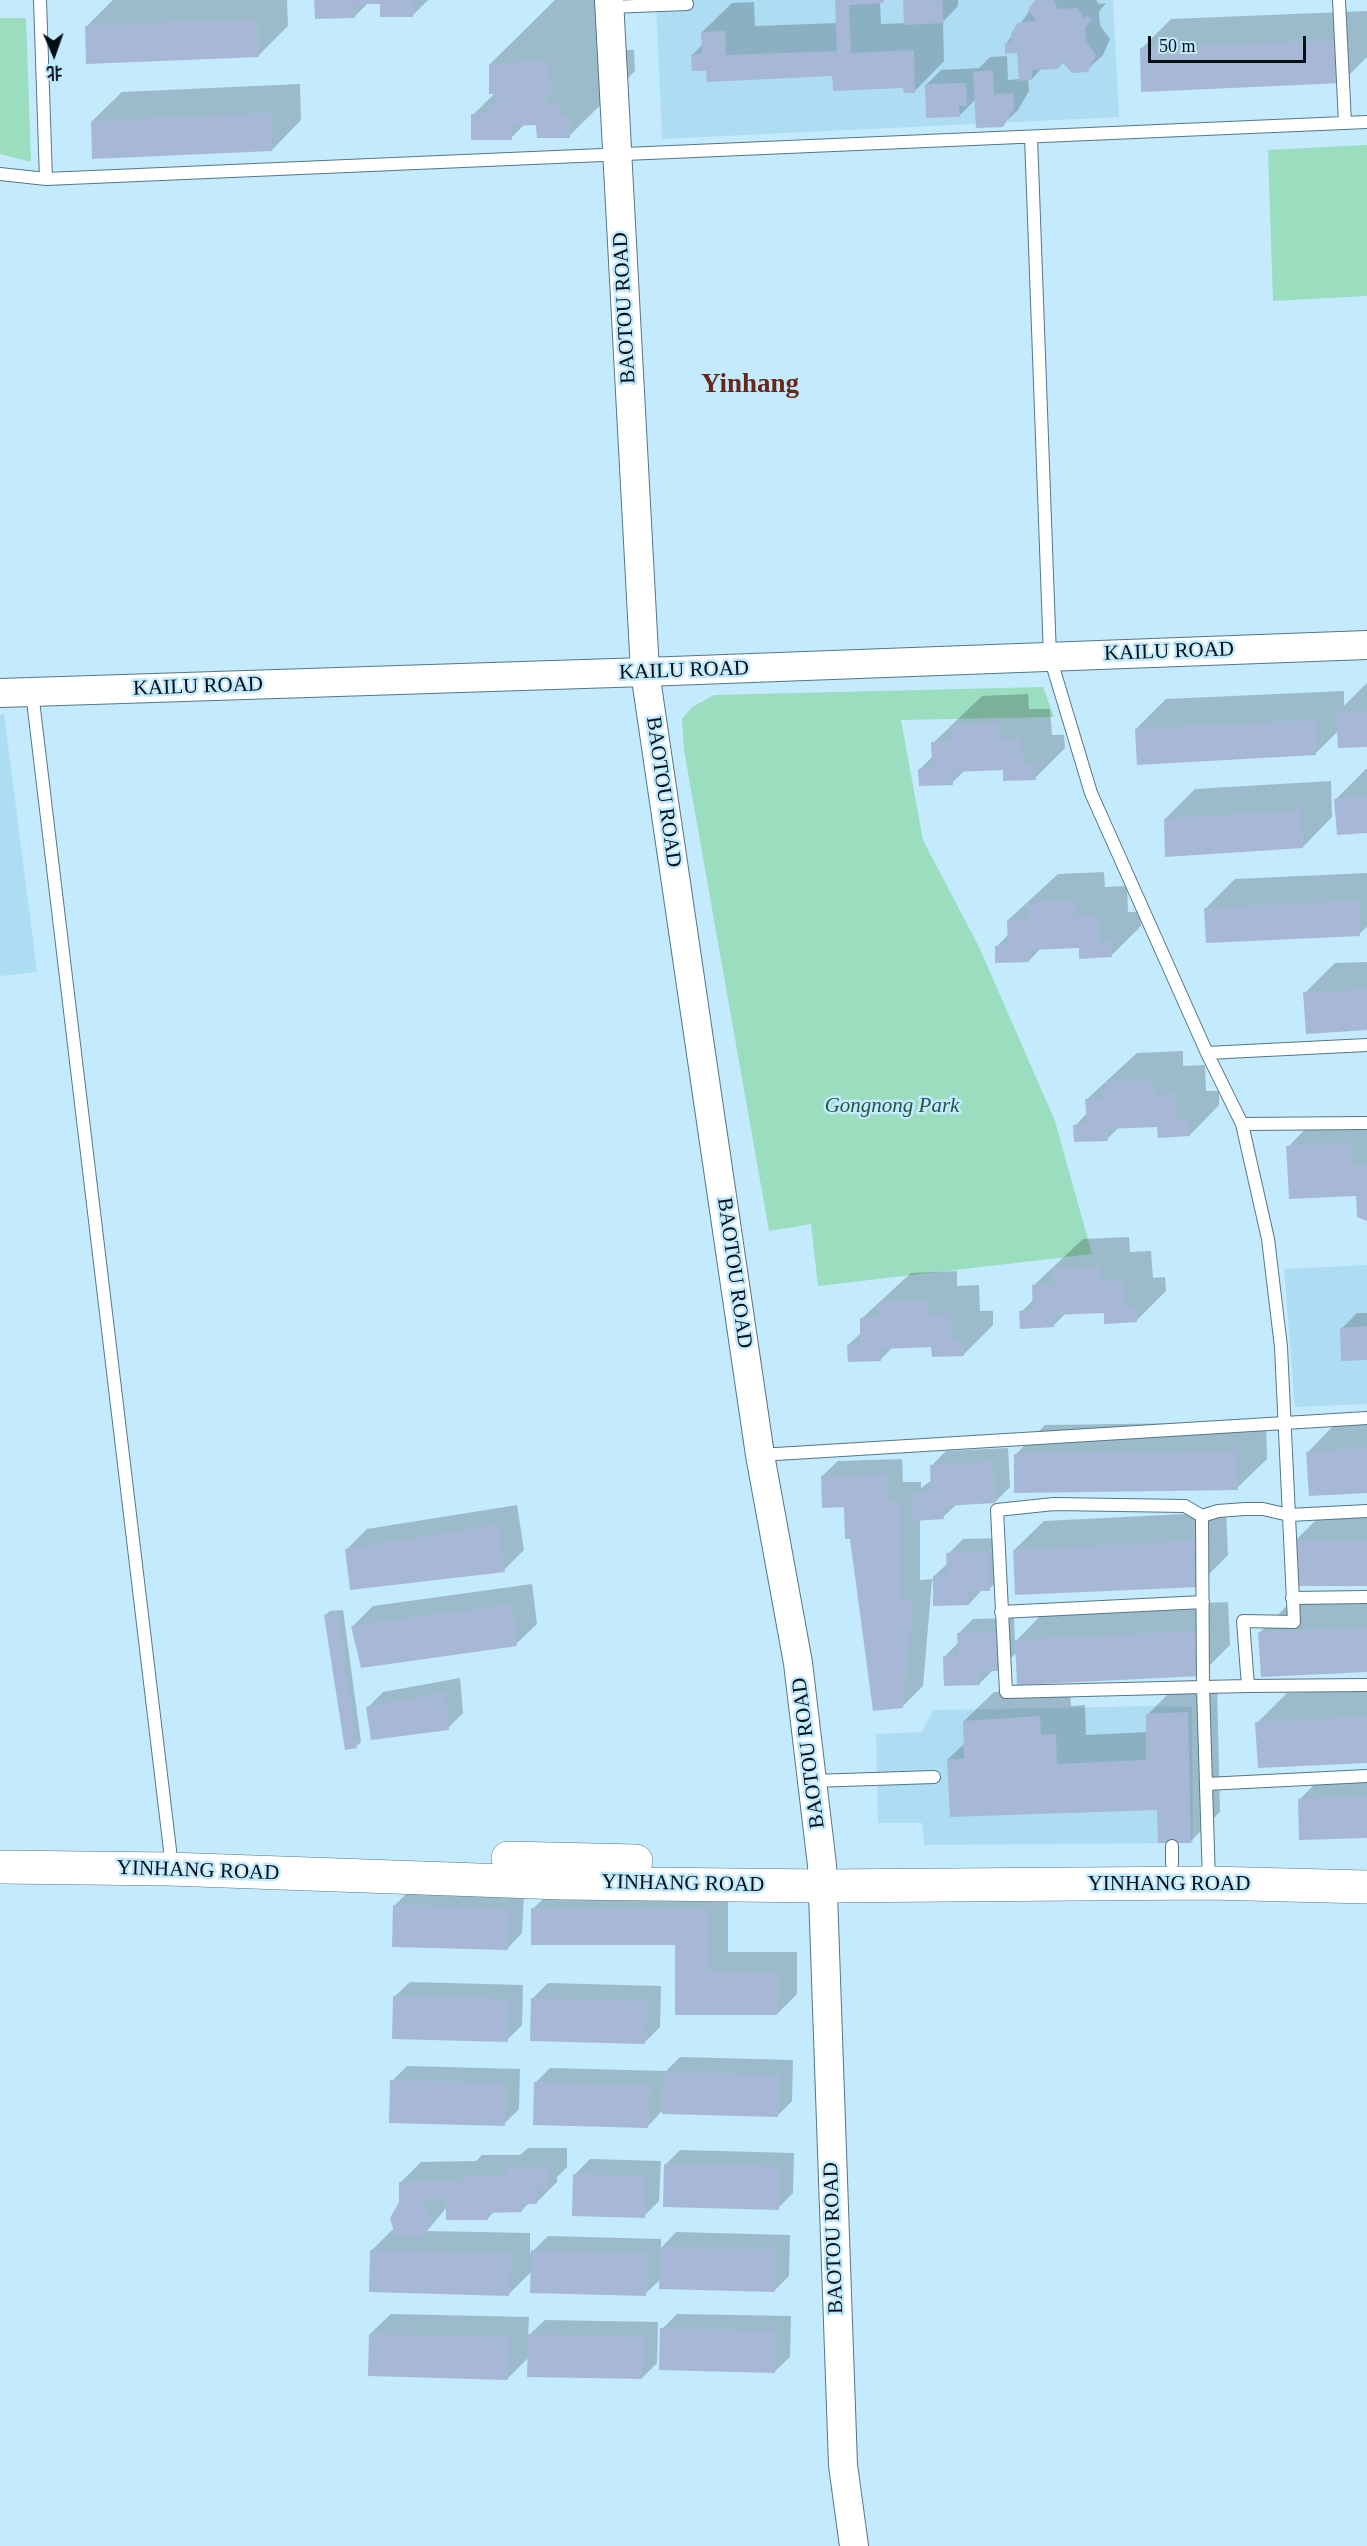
<!DOCTYPE html>
<meta charset="utf-8">
<style>
body{margin:0}
#map{position:relative;width:1367px;height:2546px;overflow:hidden;background:#c3eafd;font-family:"Times New Roman","Noto Sans SC",serif}
canvas{display:block}
.north{position:absolute;left:24px;top:24px;width:60px;height:60px;-webkit-text-stroke:4px #c3eafd;paint-order:stroke;rotate:178deg;font-size:16px;font-weight:700;line-height:24px;text-align:center;color:#030f16}
.north::after{content:'';display:block;margin:auto;width:21px;height:27px;background:#030f16;clip-path:polygon(50% 0,100% 100%,50% 72%,0 100%)}
.scale{position:absolute;left:1148px;top:36px;width:158px;height:27px;box-sizing:border-box;border:3px solid #030f16;border-top:0;padding-left:8px;font-size:18px;line-height:21px;white-space:nowrap;color:#030f16;-webkit-text-stroke:4px #c3eafd;paint-order:stroke}
</style>
<div id="map">
<canvas width="1367" height="2546"></canvas>
<div class="north">北</div>
<div class="scale">50 m</div>
</div>
<script>
const ctx = document.querySelector('canvas').getContext('2d');
ctx.lineJoin = 'round';
function paint(path, color) { ctx.fillStyle = color; ctx.fill(path, 'evenodd'); }
const poly = rows => new Path2D(rows.map(r => 'M' + r).join(''));
function stroke(path, color, width, dash) { ctx.strokeStyle = color; ctx.lineWidth = width; ctx.lineCap = dash ? 'butt' : 'round'; ctx.setLineDash(dash || []); ctx.stroke(path); }
function drawText(font, color, halo, rows, align = 'center') {
  ctx.font = font + ' "Times New Roman",serif'; ctx.lineWidth = 5; ctx.setLineDash([]); ctx.textBaseline = 'middle'; ctx.strokeStyle = halo; ctx.fillStyle = color; for (const [text, x, y, turn = 0] of rows) {
    ctx.save(); ctx.translate(x, y); ctx.rotate((+turn || 0) * Math.PI / 180); ctx.textAlign = isNaN(turn) ? turn : align; if (halo) ctx.strokeText(text, 0, 0); ctx.fillText(text, 0, 0); ctx.restore();
  }
}
paint(poly([
 [656,0,1113,0,1119,117,662,139],
 [4,714,37,972,0,976,0,715],
 [1367,1265,1367,1404,1295,1407,1284,1269],
 [1153,1706,1192,1707,1193,1843,924,1845,922,1823,878,1823,876,1734,922,1732,933,1710]
]), '#aeddf3');
paint(poly([
 [0,18,26,18,31,162,0,154],
 [1367,145,1367,296,1273,301,1268,150],
 [1043,687,1054,717,901,720,923,840,979,947,1055,1121,1092,1254,818,1286,811,1224,769,1231,684,750,682,719,692,707,714,695]
]), '#9adebf');
paint(poly([
 [113,0,287,0,288,26,258,56,86,27],
 [316,0,428,0,413,15,381,3,368,3,354,17],
 [555,0,614,0,624,50,634,50,635,71,569,136,538,124,525,124,511,138,473,115,495,93,490,64],
 [836,0,885,0,880,2,881,24,906,23,905,0,958,0,958,6,943,22,944,61,915,91,905,87,834,74,708,69,693,54,703,44,702,32,732,3,754,2,755,26,837,23],
 [1037,0,1096,0,1099,4,1106,3,1099,12,1100,25,1110,39,1103,55,1087,70,1064,62,1058,68,1042,68,1032,79,1028,79,1029,91,1018,110,1002,125,976,99,959,116,926,85,941,70,979,68,990,57,1007,56,1008,80,1020,79,1018,52,1006,44],
 [1367,11,1367,57,1342,82,1141,49,1171,19],
 [300,84,301,120,272,150,92,121,122,92],
 [1367,683,1367,745,1339,730,1315,754,1136,729,1166,699,1344,691,1344,706],
 [1028,694,1029,709,1050,709,1052,735,1064,735,1065,748,1035,778,1004,769,965,770,952,783,920,769,933,756,933,743,982,696],
 [1366,769,1367,769,1367,831,1336,799],
 [1331,781,1332,817,1303,847,1165,819,1195,789],
 [1104,872,1105,887,1127,886,1128,912,1140,912,1141,926,1111,956,1080,946,1041,948,1029,961,996,947,1009,934,1008,920,1058,874],
 [1367,873,1367,927,1359,934,1206,908,1235,879],
 [1367,962,1367,1028,1305,993,1335,963],
 [1183,1051,1183,1066,1205,1065,1206,1091,1219,1091,1219,1105,1190,1135,1158,1125,1119,1127,1107,1139,1075,1126,1087,1113,1087,1099,1137,1053],
 [1367,1124,1367,1219,1358,1194,1288,1147,1308,1126],
 [1129,1237,1130,1252,1151,1251,1153,1278,1165,1277,1166,1291,1136,1321,1105,1311,1066,1313,1053,1326,1021,1312,1034,1299,1034,1285,1083,1239],
 [957,1271,957,1286,979,1285,980,1311,993,1311,993,1325,964,1354,933,1345,893,1347,881,1359,848,1345,862,1332,861,1319,911,1273],
 [1357,1313,1367,1313,1367,1363,1367,1359,1342,1328],
 [1367,1421,1367,1492,1308,1452,1337,1422],
 [1266,1422,1267,1459,1237,1488,1015,1455,1045,1425],
 [1008,1448,1010,1487,995,1502,957,1504,943,1517,920,1519,920,1580,934,1579,934,1576,948,1563,948,1554,963,1539,1003,1538,1004,1574,989,1589,983,1589,969,1604,932,1580,923,1686,903,1706,851,1538,845,1506,822,1476,838,1461,902,1459,903,1482,921,1482,921,1488,932,1480,931,1466,946,1451],
 [517,1505,524,1550,504,1570,346,1550,367,1529],
 [1226,1512,1228,1555,1198,1585,1014,1550,1044,1521],
 [1324,1512,1367,1512,1367,1584,1294,1542],
 [532,1584,537,1624,516,1644,353,1626,373,1606],
 [1367,1599,1367,1671,1260,1632,1290,1603],
 [1228,1602,1230,1645,1200,1675,1017,1652,1000,1669,994,1669,979,1684,945,1656,959,1642,958,1634,973,1619,1014,1618,1015,1642,1046,1610],
 [343,1610,361,1742,357,1746,325,1615,330,1611],
 [460,1678,463,1713,448,1728,368,1707,383,1692],
 [1217,1683,1220,1812,1190,1842,1159,1809,948,1759,965,1743,964,1721,994,1692,1070,1687,1071,1706,1085,1705,1086,1735,1148,1732,1148,1714,1177,1685],
 [1367,1689,1367,1761,1257,1723,1287,1693],
 [1367,1778,1367,1837,1300,1799,1320,1779],
 [553,1889,728,1889,728,1952,797,1952,797,1994,777,2014,676,2013,677,1944,533,1909],
 [410,1890,524,1893,522,1933,507,1949,395,1905],
 [410,1982,523,1985,522,2025,507,2040,394,1997],
 [548,1983,661,1986,660,2027,645,2042,532,1999],
 [680,2057,793,2060,792,2101,777,2116,663,2110,648,2126,535,2083,550,2068,666,2071],
 [407,2066,520,2069,519,2109,504,2124,392,2081],
 [528,2148,567,2148,567,2167,557,2177,557,2182,537,2202,530,2202,521,2211,495,2211,488,2218,448,2206,427,2231,530,2233,530,2254,548,2236,661,2239,661,2248,676,2232,790,2235,789,2276,774,2291,661,2279,645,2294,532,2271,509,2294,372,2250,392,2230,395,2230,401,2202,401,2182,421,2162,476,2161,482,2155,520,2155],
 [680,2150,794,2153,793,2193,778,2208,665,2165],
 [590,2159,661,2161,659,2201,644,2216,575,2174],
 [391,2314,529,2317,528,2336,545,2320,658,2322,657,2363,642,2378,529,2357,508,2378,370,2334],
 [677,2314,791,2316,790,2357,774,2372,662,2329]
]), '#0003');
paint(poly([
 [314,0,413,0,413,17,380,17,380,4,355,4,355,18,315,19],
 [835,0,883,0,884,3,849,5,851,53,914,50,915,93,904,93,903,88,833,91,832,76,707,82,706,71,692,71,691,54,702,54,701,32,725,31,726,55,837,51],
 [903,0,942,0,944,23,904,25],
 [1035,0,1053,0,1058,9,1077,8,1084,18,1087,16,1092,19,1085,28,1086,40,1096,55,1088,72,1072,73,1062,62,1058,69,1032,70,1032,80,1019,81,1017,53,1005,54,1005,43,1011,43,1011,34,1017,23,1037,21,1028,10],
 [257,19,259,57,86,64,85,26],
 [1341,40,1343,83,1141,92,1140,48],
 [549,61,551,95,545,96,546,104,559,104,559,115,570,115,570,138,537,138,536,125,511,126,512,140,471,140,471,114,487,114,487,105,498,105,497,94,489,94,489,64],
 [993,70,994,94,1013,93,1014,108,1003,127,976,128,973,72],
 [966,83,967,106,959,106,960,117,926,118,925,84],
 [271,113,272,151,92,159,91,121],
 [1367,711,1367,747,1338,748,1336,712],
 [1315,720,1316,755,1137,765,1135,729],
 [999,723,1000,739,1021,738,1023,764,1035,764,1036,780,1003,781,1003,770,953,772,953,785,919,786,918,769,932,768,931,742,952,741,951,725],
 [1367,797,1367,833,1337,835,1334,799],
 [1301,810,1303,848,1165,857,1164,819],
 [1075,901,1076,916,1098,915,1099,942,1111,941,1112,957,1079,959,1079,948,1029,950,1029,962,995,963,995,946,1008,945,1007,920,1028,919,1027,903],
 [1359,901,1360,936,1206,943,1204,908],
 [1367,990,1367,1030,1306,1034,1303,992],
 [1153,1080,1154,1095,1176,1094,1177,1120,1190,1120,1190,1136,1158,1138,1157,1127,1107,1129,1108,1141,1074,1142,1073,1125,1087,1124,1085,1099,1106,1098,1105,1082],
 [1350,1143,1351,1166,1367,1166,1367,1221,1357,1217,1356,1196,1289,1199,1286,1146],
 [1100,1266,1101,1281,1122,1281,1124,1307,1136,1306,1137,1322,1104,1324,1104,1313,1054,1315,1054,1327,1020,1329,1019,1311,1033,1311,1032,1285,1053,1284,1052,1268],
 [928,1300,928,1315,950,1314,951,1340,964,1340,964,1356,932,1357,931,1347,881,1349,881,1361,848,1362,847,1345,860,1344,860,1318,880,1318,879,1302],
 [1367,1326,1367,1360,1341,1361,1340,1328],
 [1367,1448,1367,1493,1309,1496,1306,1452],
 [1237,1451,1238,1490,1014,1493,1014,1454],
 [993,1462,995,1503,943,1506,944,1519,914,1521,913,1494,931,1493,930,1465],
 [888,1474,888,1502,901,1501,900,1599,913,1599,903,1708,873,1711,850,1539,845,1539,844,1507,822,1508,821,1476],
 [498,1525,505,1572,350,1590,345,1549],
 [1367,1540,1367,1586,1293,1586,1292,1541],
 [1197,1541,1199,1587,1015,1595,1013,1550],
 [989,1552,990,1591,969,1591,969,1605,933,1606,933,1576,947,1575,946,1553],
 [512,1604,517,1646,361,1668,351,1626],
 [338,1614,357,1748,345,1750,324,1615],
 [1367,1627,1367,1672,1261,1677,1258,1632],
 [1199,1631,1201,1676,1017,1685,1015,1640],
 [999,1632,1000,1671,980,1671,980,1685,944,1686,943,1656,958,1655,957,1633],
 [445,1692,449,1730,371,1740,366,1707],
 [1188,1712,1191,1843,1158,1843,1157,1810,950,1817,947,1759,964,1759,963,1721,1040,1716,1041,1735,1056,1734,1057,1764,1146,1760,1146,1714],
 [1367,1717,1367,1763,1258,1768,1255,1722],
 [1367,1797,1367,1838,1299,1840,1298,1799],
 [393,1905,509,1908,508,1950,392,1947],
 [531,1908,709,1909,708,1971,778,1972,777,2015,675,2015,675,1945,531,1945],
 [393,1996,509,1999,508,2042,392,2039],
 [531,1998,647,2001,645,2044,530,2041],
 [663,2072,779,2075,778,2117,662,2114],
 [390,2080,506,2083,505,2126,389,2123],
 [534,2082,650,2085,648,2128,533,2125],
 [664,2164,780,2167,779,2210,663,2207],
 [547,2167,547,2189,537,2190,537,2204,522,2204,522,2212,488,2213,488,2220,446,2220,446,2199,420,2200,432,2221,423,2237,395,2236,390,2218,399,2202,399,2182,461,2181,460,2175,506,2175,506,2168],
 [573,2174,646,2176,645,2218,572,2216],
 [660,2247,776,2250,775,2292,659,2289],
 [370,2250,511,2253,509,2296,369,2292],
 [531,2250,647,2253,646,2296,530,2293],
 [660,2328,776,2331,775,2373,659,2370],
 [369,2334,509,2337,508,2380,368,2376],
 [528,2334,644,2337,642,2379,527,2377]
]), '#a7b8d7');
const service = poly([
 [40,0,46,179],
 [1339,0,1345,123],
 [610,7,687,4],
 [1031,137,1050,657,1091,793,1207,1053,1242,1124,1268,1239,1281,1347,1294,1622,1243,1621,1248,1686,1203,1687,1209,1883],
 [0,174,46,179,1367,122],
 [32,692,170,1850,169,1868],
 [1207,1053,1367,1045],
 [1242,1124,1367,1123],
 [760,1455,1367,1418],
 [1202,1516,1185,1506,1054,1504,997,1510,1006,1692,1203,1687,1202,1516,1218,1511,1245,1509,1263,1509,1289,1515,1367,1511],
 [1292,1598,1367,1597],
 [1001,1612,1203,1602],
 [1248,1686,1367,1685],
 [812,1781,934,1777],
 [1206,1784,1367,1776],
 [1172,1846,1172,1864]
]);
const tertiary = poly([
 [609,0,645,672,760,1455,798,1663,822,1865,843,2465,854,2546],
 [0,693,645,672,1367,645]
]);
const secondary = poly([
 [508,1858,636,1861],
 [0,1867,169,1869,563,1883,821,1886,1209,1883,1367,1887]
]);
stroke(service, '#537788', 14);
stroke(tertiary, '#537788', 30);
stroke(secondary, '#537788', 34);
stroke(service, '#fff', 12);
stroke(tertiary, '#fff', 28);
stroke(secondary, '#fff', 33);
drawText('21px', '#030f16', '#c3eafd', [
 ["BAOTOU ROAD",625,308,-93],
 ["KAILU ROAD",1169,652,-2],
 ["KAILU ROAD",684,671,-2],
 ["KAILU ROAD",198,687,-2],
 ["BAOTOU ROAD",663,792,82],
 ["BAOTOU ROAD",734,1273,82],
 ["BAOTOU ROAD",809,1753,-97],
 ["YINHANG ROAD",198,1871,2],
 ["YINHANG ROAD",683,1884,1],
 ["YINHANG ROAD",1169,1884],
 ["BAOTOU ROAD",834,2238,-92]
]);
drawText('italic 21px', '#245541', '#c3eafd', [
 ["Gongnong Park",892,1106]
]);
drawText('bold 27px', '#69261a', '#c3eafd', [
 ["Yinhang",750,385]
]);
</script>
